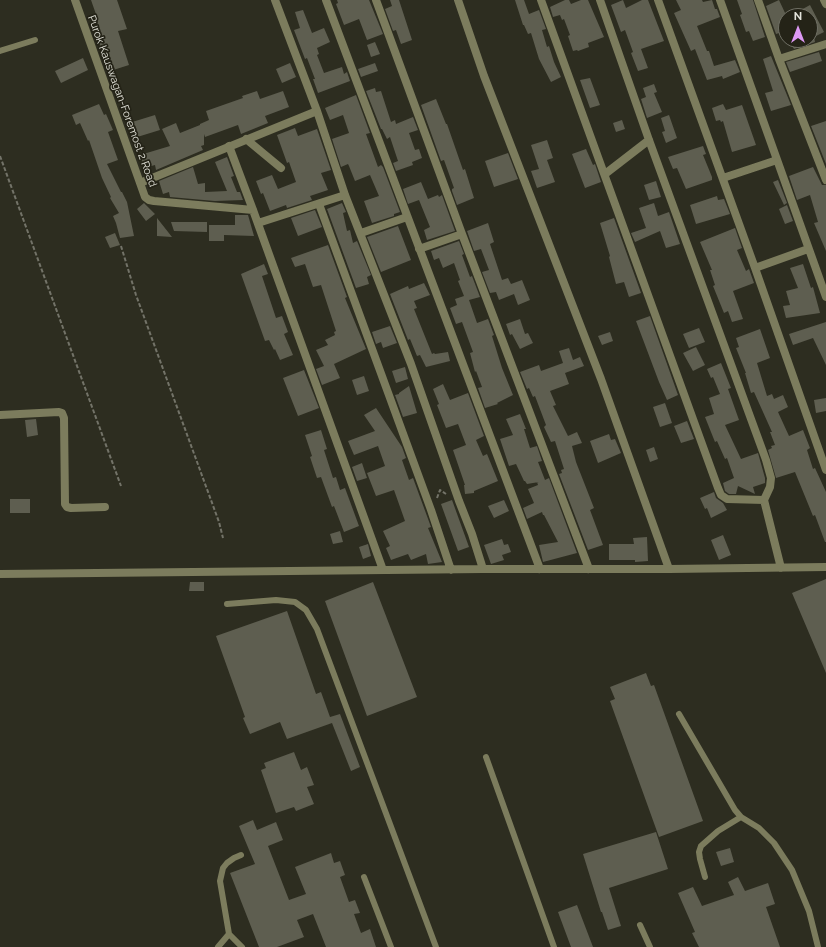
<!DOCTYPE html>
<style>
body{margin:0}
#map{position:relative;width:826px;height:947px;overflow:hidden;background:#2d2d20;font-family:Raleway,sans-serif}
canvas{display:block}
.north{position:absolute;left:778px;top:8px;width:40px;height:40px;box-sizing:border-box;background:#242317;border:1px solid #707065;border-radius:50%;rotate:0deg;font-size:11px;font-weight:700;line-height:16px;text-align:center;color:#e3e3da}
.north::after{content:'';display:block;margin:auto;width:14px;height:18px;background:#dd99f4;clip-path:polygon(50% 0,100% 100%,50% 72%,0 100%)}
</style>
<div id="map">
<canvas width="826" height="947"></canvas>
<div class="north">N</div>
</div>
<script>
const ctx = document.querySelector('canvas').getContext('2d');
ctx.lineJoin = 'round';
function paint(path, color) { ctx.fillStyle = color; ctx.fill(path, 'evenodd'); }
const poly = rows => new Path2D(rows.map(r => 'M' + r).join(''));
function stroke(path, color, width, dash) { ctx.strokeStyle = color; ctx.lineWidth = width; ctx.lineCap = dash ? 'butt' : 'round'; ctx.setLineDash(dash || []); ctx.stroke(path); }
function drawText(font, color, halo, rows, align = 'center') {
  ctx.font = font + ' Raleway,sans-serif'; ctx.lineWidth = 3.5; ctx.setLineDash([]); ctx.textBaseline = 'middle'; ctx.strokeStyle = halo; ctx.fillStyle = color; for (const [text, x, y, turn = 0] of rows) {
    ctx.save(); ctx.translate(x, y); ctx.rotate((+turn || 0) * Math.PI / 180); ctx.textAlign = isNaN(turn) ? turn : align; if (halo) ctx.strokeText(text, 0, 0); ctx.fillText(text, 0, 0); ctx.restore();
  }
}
paint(poly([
 [91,0,117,0,127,29,118,31,129,65,107,72,102,54,103,54,92,22,98,20],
 [337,0,369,0,383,34,367,40,359,19,344,25,336,4,338,3],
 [390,0,399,0,412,40,401,44,396,30,393,31,385,9,392,6],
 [515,0,524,0,529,14,539,10,546,29,542,30,547,47,549,46,554,62,561,77,551,82,539,59,531,33,528,34,524,25,523,25],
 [565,0,569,0,571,4,581,0,588,0,604,37,588,43,589,47,578,51,577,50,573,51,568,36,570,35,564,19,562,20,560,15,553,17,550,7],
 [623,0,626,8,642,0,648,0,664,41,641,49,648,68,638,71,631,53,633,52,625,30,621,32,611,5],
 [676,0,702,0,703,2,712,0,715,9,717,9,720,17,697,26,707,51,709,51,714,66,735,60,740,72,723,79,722,76,707,80,695,49,691,51,674,13,681,10],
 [737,0,753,0,765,37,753,41,749,31,746,32,740,15,742,14],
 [779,0,786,15,786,31,776,34,766,6],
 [810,5,824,32,814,37,815,42,794,49,789,40,810,40,810,16,790,16],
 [303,10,312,33,324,28,330,42,317,48,319,54,317,55,324,73,342,67,344,74,347,72,350,81,318,93,313,79,315,79,307,58,305,59,294,30,300,28,295,12],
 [375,42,380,54,371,57,367,45],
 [819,52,822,61,790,72,786,62],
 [771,56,791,105,771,111,765,93,773,91,763,59],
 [83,58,88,70,61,83,55,71],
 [290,63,296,77,282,83,276,69],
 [375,63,378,71,361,77,358,69],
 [590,78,600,105,590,108,580,80],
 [654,84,657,92,654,93,662,112,647,118,641,99,646,97,643,88],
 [375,88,376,92,381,91,391,122,395,120,396,124,413,117,418,130,409,133,415,150,419,149,422,158,412,162,413,165,396,171,393,163,398,161,390,137,387,139,382,129,381,129,366,91],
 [257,91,260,99,283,91,289,107,265,116,268,123,241,134,238,125,205,137,204,134,204,145,201,146,203,150,156,170,155,165,144,168,140,155,170,146,162,129,176,123,180,133,200,125,200,124,209,120,206,111,243,98,242,96],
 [356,95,370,133,366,134,378,167,381,165,383,167,400,212,394,214,394,216,372,223,364,201,379,196,370,175,355,181,349,166,348,164,341,167,332,139,349,133,343,115,330,120,325,108],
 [436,99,446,124,447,124,463,170,465,169,474,198,457,205,452,191,452,189,454,188,444,160,441,161,421,105],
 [99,104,104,115,106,114,113,130,108,132,118,160,107,164,121,192,122,192,127,202,134,236,120,238,116,223,113,216,119,213,110,198,111,197,102,178,89,140,88,141,80,123,76,125,72,115],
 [723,104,726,110,742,105,756,145,732,152,723,121,721,122,720,120,716,121,712,108],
 [155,115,160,130,134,138,129,123],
 [669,115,677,138,666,143,662,132,665,131,661,118],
 [622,120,625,129,616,132,613,123],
 [826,121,826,164,811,126],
 [295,128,298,136,317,129,331,170,321,173,328,190,310,196,312,200,287,208,286,205,270,211,263,193,261,194,256,181,272,175,278,189,296,182,289,162,287,163,277,135],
 [547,140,553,158,547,160,555,182,537,188,531,171,539,169,531,145],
 [703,146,706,154,703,155,712,177,712,180,686,189,677,168,673,169,668,157],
 [586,149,593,165,595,164,601,182,585,188,572,154],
 [508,153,518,179,494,187,485,161],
 [227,157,234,176,231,177,237,192,240,192,243,200,215,201,170,197,169,192,163,194,159,181,193,167,198,184,205,183,205,192,227,191,215,162],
 [813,167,822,185,826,185,826,251,814,223,818,222,810,195,797,200,789,176],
 [778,180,787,203,784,205,773,182],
 [656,181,661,197,649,200,644,185],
 [421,182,428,199,438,195,439,197,442,195,455,231,427,240,424,230,430,227,419,200,408,204,403,189],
 [717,196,718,200,724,199,730,214,696,224,690,205],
 [144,203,155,214,146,221,137,209],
 [342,203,346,212,343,213,347,231,350,230,353,243,357,241,371,275,367,277,369,284,356,288,327,209],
 [654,203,658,216,669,212,680,244,666,248,660,231,635,242,631,233,646,228,639,208],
 [787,205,793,221,785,224,779,209],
 [315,210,322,227,298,236,291,218],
 [235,215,248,215,254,236,224,235,224,241,209,241,209,225,235,225],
 [157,218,172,237,157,236],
 [614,218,641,293,629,297,624,282,616,284,609,257,610,256,600,223],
 [171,222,207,222,207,232,174,231],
 [488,223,494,242,490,244,502,280,508,278,511,284,522,280,530,300,518,305,514,294,499,300,496,292,490,293,482,272,489,270,481,249,474,251,467,231],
 [398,226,411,260,381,272,367,237],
 [735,228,742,248,737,250,746,271,749,269,754,283,733,291,743,319,732,322,728,311,724,313,713,286,715,285,710,270,712,270,700,242],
 [115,233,120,245,110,248,105,237],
 [459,241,464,254,462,255,470,277,472,276,480,297,469,300,477,323,488,319,494,335,492,336,502,368,513,395,497,403,498,404,485,408,478,388,482,387,476,371,475,372,470,353,473,352,462,322,456,324,450,308,457,305,455,299,464,296,458,281,460,280,454,263,443,268,439,258,434,260,431,251],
 [328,245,347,297,345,298,366,349,334,364,340,378,322,385,316,369,324,366,316,350,328,345,325,340,335,335,334,332,336,331,321,285,313,287,305,264,295,267,291,258],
 [264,264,268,274,262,276,276,318,282,316,288,332,284,334,293,355,280,360,275,349,274,350,269,340,265,341,241,274],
 [803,264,811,288,813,287,820,313,786,318,783,306,790,305,786,291,798,288,790,268],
 [424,283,430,295,414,301,417,308,414,309,432,354,434,353,435,354,448,352,450,361,426,367,420,355,417,356,410,339,408,340,390,294,408,286,409,289],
 [650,316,678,395,667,400,659,382,636,321],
 [520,319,525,334,528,333,533,343,520,349,512,334,510,335,506,324],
 [826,322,826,365,813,338,793,345,789,334],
 [390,326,397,343,383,348,381,342,376,344,372,332],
 [699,328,705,342,689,348,683,334],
 [760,329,770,358,757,363,767,396,772,394,774,399,783,395,788,407,778,412,789,436,803,430,810,448,807,450,813,469,815,468,826,492,826,542,825,542,815,515,813,516,795,472,776,478,768,450,772,448,771,446,775,445,770,432,772,432,754,392,751,393,745,373,746,373,736,348,739,347,736,338],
 [610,332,613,341,602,345,598,336],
 [696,347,705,365,693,371,683,353],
 [569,348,573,360,580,357,584,366,565,373,569,384,550,391,556,405,553,406,568,436,577,432,582,443,572,446,576,462,594,508,590,510,603,545,588,550,559,474,562,473,561,470,564,469,555,441,551,442,544,427,546,425,535,396,533,397,529,388,527,389,520,372,539,365,541,371,563,363,559,351],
 [721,363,731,388,728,389,739,420,725,425,741,459,758,453,765,478,765,483,753,487,755,494,738,486,736,494,729,494,725,491,723,483,734,478,727,458,725,459,717,441,715,442,705,417,714,414,709,398,720,394,713,377,711,378,707,369],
 [405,367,408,379,396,383,392,371],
 [304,370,319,408,298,416,283,378],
 [364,376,369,391,357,395,352,380],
 [443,384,450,400,468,393,484,436,476,440,483,456,487,454,498,481,474,491,474,493,465,494,464,485,465,485,453,450,466,445,458,424,446,428,437,405,439,404,433,389],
 [409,386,417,413,403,417,395,395,399,394,399,393],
 [826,398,826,411,816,413,814,400],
 [665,403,672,423,660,427,653,407],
 [376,408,402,447,406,458,402,460,409,480,413,478,431,527,428,528,442,562,428,564,426,554,411,560,408,554,391,560,386,548,390,546,383,531,405,521,394,490,376,496,367,473,385,466,378,446,354,455,348,441,375,431,364,415],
 [520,414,526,429,524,429,530,448,537,446,542,461,538,462,545,480,549,478,577,553,543,562,539,545,558,542,544,515,543,515,542,512,527,519,523,508,534,503,528,489,538,485,537,482,539,482,527,484,525,481,524,481,516,464,509,466,500,439,513,435,506,419],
 [36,419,38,435,27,437,25,420],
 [687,421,694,439,681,443,674,426],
 [321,430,327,449,324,450,333,478,336,477,340,490,345,488,359,526,344,532,334,506,332,507,321,477,317,478,310,457,312,456,305,435],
 [609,434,611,440,615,439,621,453,598,463,590,441],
 [654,447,658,459,650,462,646,450],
 [362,463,367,478,357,481,352,467],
 [714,492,716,498,723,503,727,510,711,518,707,508,705,509,700,498],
 [10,499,30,499,30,513,10,513],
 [452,500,469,547,458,551,441,504],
 [504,500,509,511,494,518,488,506],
 [340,531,343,542,333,544,330,534],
 [723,535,731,555,719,560,711,540],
 [647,537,648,561,635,562,635,560,609,560,609,544,634,544,633,538],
 [502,539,504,545,508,544,511,552,502,555,504,560,491,564,484,545],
 [368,544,371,556,363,559,359,547],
 [826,579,826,673,792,593],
 [190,582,204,582,204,591,189,591],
 [373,582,417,697,367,716,325,601],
 [287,611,316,694,321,692,330,717,340,714,360,767,351,771,332,723,287,739,280,722,250,734,243,718,245,717,216,636],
 [646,673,651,686,654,685,703,821,659,837,610,701,615,699,610,687],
 [294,752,301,770,307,767,314,785,307,787,314,804,296,811,294,807,276,813,261,770,266,768,264,763],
 [253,820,257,830,276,822,283,840,268,846,289,900,306,894,295,867,331,853,334,863,340,861,345,875,340,877,349,902,355,900,360,913,354,914,361,933,370,929,376,947,326,947,313,914,297,920,304,937,277,947,259,947,230,873,255,864,239,826],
 [656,832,668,869,609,888,621,926,608,930,602,912,601,912,583,854],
 [730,848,734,862,721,866,716,852],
 [738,877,745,891,768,883,775,904,766,907,780,947,699,947,692,933,695,932,678,893,693,887,702,906,734,895,728,882],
 [577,905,593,947,571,947,558,912]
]), '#5e5e50');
stroke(poly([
 [0,156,121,486],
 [121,246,136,295,219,522,223,538],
 [437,498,440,490,446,494]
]), '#737368', 2, [4, 2]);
stroke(poly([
 [0,51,35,40],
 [227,604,276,600,295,602,306,610,317,629,436,947],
 [679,714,735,810,741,817,759,828,774,843,792,870,809,911,818,947],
 [486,757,554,947],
 [364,877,391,947],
 [705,877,700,859,699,852,701,846,718,831,741,817],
 [640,925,650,947],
 [229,934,220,881,223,868,227,863,234,858,241,855],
 [218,947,229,934,242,947]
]), '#7c7c5d', 6);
stroke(poly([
 [75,0,145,197,149,200,154,201,253,210],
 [275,0,317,111,345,195,411,364,459,501,472,534,483,569],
 [326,0,540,569],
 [376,0,462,234,589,569],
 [458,0,484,76,601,379,669,569],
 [541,0,718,488,721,495,727,499,764,500,770,487,771,478,766,460,649,140,600,0],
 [658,0,755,268,826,470],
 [720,0,826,297],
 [758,0,779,59,826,180],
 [824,0,826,4],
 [779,59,826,44],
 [246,139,281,168],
 [229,146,253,210,383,570],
 [605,174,649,140],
 [723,178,777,160],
 [140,183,317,111],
 [319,204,431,510,451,570],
 [258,223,345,195],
 [361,233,407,217],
 [419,249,462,234],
 [755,268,808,249],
 [0,415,59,412,62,413,64,418,65,504,67,507,71,508,105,507],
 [764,500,781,568],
 [0,574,483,569,669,569,826,567]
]), '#7c7c5d', 8);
drawText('11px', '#e3e3da', '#242317', [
 ["Purok Kauswagan-Foremost 2 Road",122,101,70]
]);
</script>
